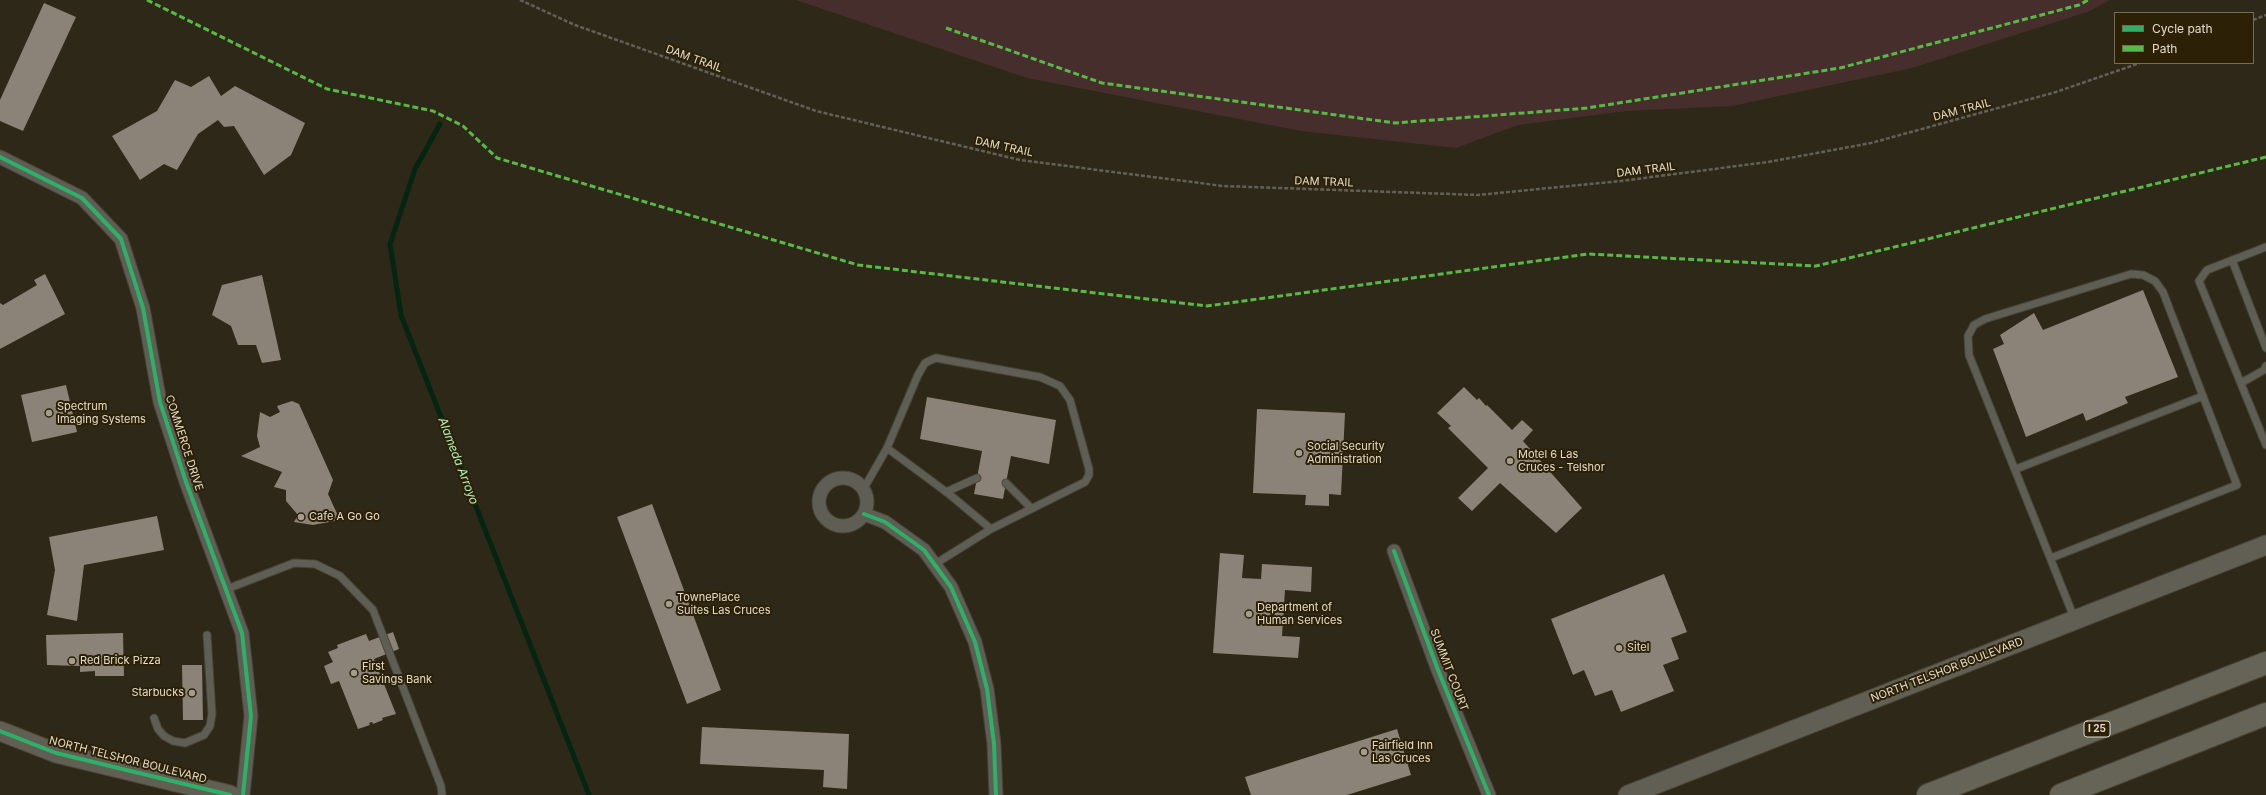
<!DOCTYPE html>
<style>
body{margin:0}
#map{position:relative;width:2266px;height:795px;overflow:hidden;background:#2e2818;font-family:Inter,sans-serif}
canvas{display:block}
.legend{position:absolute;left:2114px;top:12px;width:140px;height:52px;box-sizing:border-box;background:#2c2106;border:1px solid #756c55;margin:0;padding:5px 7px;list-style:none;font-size:12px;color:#e3dccc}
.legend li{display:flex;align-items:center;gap:8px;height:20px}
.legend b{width:20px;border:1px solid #756c55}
</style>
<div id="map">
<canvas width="2266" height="795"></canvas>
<ul class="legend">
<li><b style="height:5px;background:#2db169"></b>Cycle path</li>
<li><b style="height:5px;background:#58b947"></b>Path</li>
</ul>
</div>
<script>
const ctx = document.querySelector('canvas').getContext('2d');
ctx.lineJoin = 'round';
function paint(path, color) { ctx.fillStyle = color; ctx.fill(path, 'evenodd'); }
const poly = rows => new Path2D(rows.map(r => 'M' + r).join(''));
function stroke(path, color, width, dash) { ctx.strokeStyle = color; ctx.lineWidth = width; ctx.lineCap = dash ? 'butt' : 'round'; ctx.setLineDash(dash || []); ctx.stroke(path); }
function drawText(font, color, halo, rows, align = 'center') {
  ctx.font = font + ' Inter,sans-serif'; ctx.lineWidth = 4; ctx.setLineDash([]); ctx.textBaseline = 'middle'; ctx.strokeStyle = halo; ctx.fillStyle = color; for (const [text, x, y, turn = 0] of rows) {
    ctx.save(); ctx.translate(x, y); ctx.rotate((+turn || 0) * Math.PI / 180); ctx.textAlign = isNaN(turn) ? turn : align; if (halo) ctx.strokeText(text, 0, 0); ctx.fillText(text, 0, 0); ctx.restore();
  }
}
paint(poly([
 [796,0,2110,0,2090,11,1912,68,1732,106,1626,111,1518,125,1456,148,1301,131,1027,78]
]), '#462e2c');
stroke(poly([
 [440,124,415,169,390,244,401,315,589,795]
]), '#042610', 5);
paint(poly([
 [44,3,76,17,23,131,0,121,0,100],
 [209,76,221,96,235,86,305,123,291,155,264,175,234,126,224,127,218,120,198,134,177,170,164,164,140,180,112,136,157,111,175,80,191,87],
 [45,274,65,314,0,349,0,303,3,305,37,285,34,280],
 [262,275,281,360,262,363,256,345,238,345,231,326,212,315,222,285],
 [2143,290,2178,377,2125,397,2128,403,2086,421,2083,413,2026,437,1993,349,2004,344,2000,335,2034,313,2043,330],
 [66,385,77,432,32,442,21,395],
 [1464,387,1477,400,1479,398,1486,406,1487,405,1512,430,1522,420,1533,430,1523,441,1582,508,1556,533,1500,483,1472,511,1458,498,1488,468,1448,428,1451,426,1437,413],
 [927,397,1056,420,1049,464,1011,456,1003,499,974,494,982,451,920,439],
 [292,401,299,404,333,480,328,494,340,520,313,525,294,522,298,515,286,501,286,490,274,487,282,472,241,456,260,447,257,436,260,412,270,417,280,412,277,406],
 [1257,409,1345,413,1341,495,1329,494,1329,506,1305,505,1306,495,1253,493],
 [652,504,721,690,687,704,617,517],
 [157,516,164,550,84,565,77,621,47,615,55,570,49,537],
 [1220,553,1244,555,1242,578,1261,579,1262,564,1312,567,1311,592,1285,590,1282,636,1300,637,1298,658,1213,653],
 [1664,574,1687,632,1671,638,1679,659,1663,665,1674,691,1621,712,1612,690,1595,696,1584,670,1573,675,1551,619],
 [393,632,399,649,374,659,396,714,382,718,383,720,373,724,372,722,369,723,370,725,358,729,339,681,331,684,324,666,333,662,328,652,338,648,337,645,366,634,369,641],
 [123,633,124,676,95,676,95,671,80,672,80,666,47,665,46,635],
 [182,665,202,665,203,720,183,720],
 [702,727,849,734,847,789,823,787,824,770,700,764],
 [1397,729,1411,775,1347,795,1251,795,1245,777]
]), '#8c8378');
const lane = poly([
 [2266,247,2207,270,2199,281,2266,445],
 [2232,260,2266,348],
 [2241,383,2264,370,2266,366],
 [887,448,949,494,991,529],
 [2016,469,2203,396],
 [1006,483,1031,508],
 [863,490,887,448,918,375,925,363,931,360,936,358,1040,377,1060,386,1070,400,1089,469,1089,475,1085,482,991,529,935,564],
 [946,492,977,478],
 [2051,558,2237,485,2163,292,2155,281,2143,275,2131,274,1985,319,1974,325,1968,336,1969,355,2075,620],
 [227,589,294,563,315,564,340,576,373,610,441,786,442,795],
 [154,718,158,729,164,736,173,741,185,743,204,735,210,726,212,714,207,635]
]);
const street = poly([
 [0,157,82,198,121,239,143,308,160,402,186,482,242,633,251,716,243,795],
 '819 502a24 24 0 1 1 48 0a24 24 0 1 1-48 0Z',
 [864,514,885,522,924,550,951,587,975,642,987,689,994,744,996,795],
 [1394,551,1438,670,1489,795]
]);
const secondary = poly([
 [0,731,56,753,230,795],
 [1628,795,2266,545]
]);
const highway = poly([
 [1928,795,2266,663],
 [2061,795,2266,714]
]);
stroke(lane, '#494436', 9);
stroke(street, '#494436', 15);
stroke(secondary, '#494436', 21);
stroke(highway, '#494436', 24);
stroke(poly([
 [520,0,575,25,816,111,1020,160,1223,186,1478,195,1621,181,1768,162,1871,143,2056,92,2140,63],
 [2253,20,2266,15]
]), '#626159', 2.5, [4, 2]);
stroke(lane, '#5e5e55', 7);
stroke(street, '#5e5e55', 13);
stroke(secondary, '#615f54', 19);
stroke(highway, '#656457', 22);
stroke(poly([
 [147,0,327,89,433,111,463,126,497,158,858,265,1207,306,1588,254,1816,266,2266,157],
 [946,28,1102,83,1395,123,1587,108,1840,68,2079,5,2088,0]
]), '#58b947', 3, [6, 3]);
stroke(poly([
 [0,157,82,198,121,239,143,308,160,402,186,482,242,633,251,716,243,795],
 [864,514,885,522,924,550,951,587,975,642,987,689,994,744,996,795],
 [1394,551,1438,670,1489,795],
 [0,731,56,753,230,795]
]), '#2db169', 4);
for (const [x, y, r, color] of [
 [49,413,4,"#a49d8d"],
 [1299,453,4,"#a49d8d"],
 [1510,461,4,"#a49d8d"],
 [301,517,4,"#a49d8d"],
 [669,604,4,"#a49d8d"],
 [1249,614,4,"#a49d8d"],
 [1619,648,4,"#a49d8d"],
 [72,661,4,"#a49d8d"],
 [354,673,4,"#a49d8d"],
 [192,693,4,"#a49d8d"],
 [1364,752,4,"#a49d8d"]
]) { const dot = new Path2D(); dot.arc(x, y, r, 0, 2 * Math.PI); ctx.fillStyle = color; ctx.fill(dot); stroke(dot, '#2c2106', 1.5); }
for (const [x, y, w] of [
 [2097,729,26]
]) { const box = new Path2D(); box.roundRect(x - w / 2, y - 8, w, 16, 3); ctx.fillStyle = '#2c2106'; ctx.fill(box); stroke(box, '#e3dccc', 1); }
drawText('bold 10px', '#e3dccc', null, [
 ["I 25",2097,729]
]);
drawText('11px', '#e3dccc', '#2c2106', [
 ["DAM TRAIL",694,59,20],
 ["DAM TRAIL",1962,110,-15],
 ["DAM TRAIL",1004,147,12],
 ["DAM TRAIL",1646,170,-7],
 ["DAM TRAIL",1324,182,2],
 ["COMMERCE DRIVE",184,443,72],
 ["SUMMIT COURT",1449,670,69],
 ["NORTH TELSHOR BOULEVARD",1947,670,-21],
 ["NORTH TELSHOR BOULEVARD",128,760,14]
]);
drawText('11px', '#e3dccc', '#2c2106', [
 ["Spectrum",57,407],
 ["Imaging Systems",57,420],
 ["Social Security",1307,447],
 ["Administration",1307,460],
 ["Motel 6 Las",1518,455],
 ["Cruces - Telshor",1518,468],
 ["Cafe A Go Go",309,517],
 ["TownePlace",677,598],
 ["Suites Las Cruces",677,611],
 ["Department of",1257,608],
 ["Human Services",1257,621],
 ["Sitel",1627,648],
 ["Red Brick Pizza",80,661],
 ["First",362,667],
 ["Savings Bank",362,680],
 ["Starbucks",184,693,"right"],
 ["Fairfield Inn",1372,746],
 ["Las Cruces",1372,759]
], 'left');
drawText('italic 12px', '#b0f1c2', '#2c2106', [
 ["Alameda Arroyo",458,461,69]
]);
</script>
